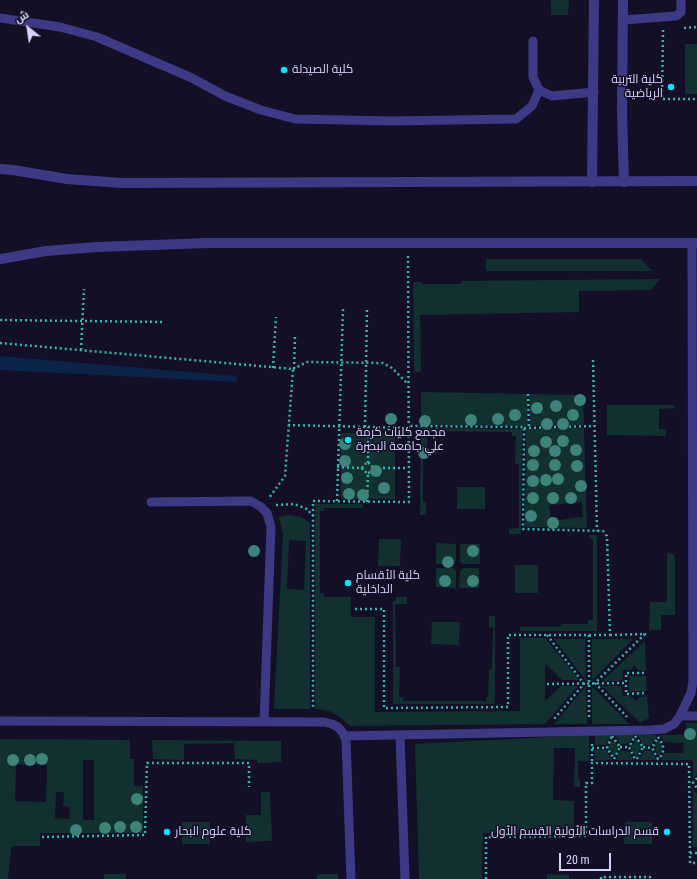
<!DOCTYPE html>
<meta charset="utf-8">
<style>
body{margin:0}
#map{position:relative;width:697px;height:879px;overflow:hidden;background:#130f26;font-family:"Roboto Condensed",Cairo,sans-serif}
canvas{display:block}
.north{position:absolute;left:8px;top:8px;width:40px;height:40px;-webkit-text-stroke:3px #130f26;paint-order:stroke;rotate:330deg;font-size:11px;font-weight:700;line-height:16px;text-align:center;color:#d9d4ff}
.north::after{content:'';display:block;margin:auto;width:14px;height:18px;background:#d9d4ff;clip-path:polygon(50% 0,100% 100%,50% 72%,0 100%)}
.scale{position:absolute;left:559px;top:853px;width:52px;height:18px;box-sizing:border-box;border:2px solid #d9d4ff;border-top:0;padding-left:5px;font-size:12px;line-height:14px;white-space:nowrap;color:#d9d4ff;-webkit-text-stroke:3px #130f26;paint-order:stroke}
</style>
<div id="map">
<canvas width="697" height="879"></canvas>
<div class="north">ش</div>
<div class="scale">20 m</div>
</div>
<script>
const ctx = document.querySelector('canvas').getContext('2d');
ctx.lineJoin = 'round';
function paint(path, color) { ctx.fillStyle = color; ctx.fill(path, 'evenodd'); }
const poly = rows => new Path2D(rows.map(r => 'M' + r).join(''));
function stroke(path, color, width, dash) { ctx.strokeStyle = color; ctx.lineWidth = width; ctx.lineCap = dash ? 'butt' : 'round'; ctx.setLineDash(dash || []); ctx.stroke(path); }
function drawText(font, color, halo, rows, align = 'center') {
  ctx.font = font + ' "Roboto Condensed",Cairo,sans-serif'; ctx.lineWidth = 3; ctx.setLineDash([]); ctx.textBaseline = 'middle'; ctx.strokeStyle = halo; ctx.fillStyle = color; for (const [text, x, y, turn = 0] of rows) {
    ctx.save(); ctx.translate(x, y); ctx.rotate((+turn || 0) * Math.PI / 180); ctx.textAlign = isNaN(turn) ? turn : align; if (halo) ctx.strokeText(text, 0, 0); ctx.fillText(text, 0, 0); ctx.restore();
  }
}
paint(poly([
 [551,0,569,0,568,15,551,15],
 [685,44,697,44,697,94,685,94],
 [486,259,641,259,652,271,486,271],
 [660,279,651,290,579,291,579,312,420,315,421,372,414,372,413,282,422,282,422,284,461,284,461,281],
 [421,392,527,394,528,426,421,425],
 [529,394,583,395,584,425,530,426],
 [607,405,675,405,675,408,659,409,659,429,666,429,666,436,607,435],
 [421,428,522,429,521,534,509,534,509,529,519,528,519,464,515,464,516,436,512,436,512,432,431,431,430,435,427,436,427,456,423,457,423,502,426,503,426,515,420,515],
 [584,428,587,528,525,527,526,429],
 [582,502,583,517,558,520,557,517,551,517,549,505],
 [341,433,395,433,395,499,341,499],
 [457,487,485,487,485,509,457,509],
 [315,504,363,504,363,508,324,508,324,511,320,511,320,593,324,594,324,597,351,597,351,617,375,617,375,712,520,711,520,638,545,638,579,680,562,680,545,663,545,701,561,686,578,686,545,724,350,726,337,715,329,711,315,709],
 [288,515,301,517,310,523,310,709,274,709,283,534,279,517],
 [289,540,306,541,304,590,287,589],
 [589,535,597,535,597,631,520,631,520,627,561,627,562,624,588,624,588,620,593,620,593,539,589,539],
 [379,539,401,539,400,566,378,566],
 [436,543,456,544,456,561,453,564,436,564],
 [460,544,480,544,480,564,463,564,460,561],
 [667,553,673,554,675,558,675,615,661,615,661,630,649,630,650,602,667,602],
 [515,565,538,565,538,593,515,593],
 [436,568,453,568,456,571,456,588,436,587],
 [463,568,479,568,479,588,459,588,460,571],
 [396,597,407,597,407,604,395,604,396,667,400,667,399,697,403,697,403,701,486,701,486,697,488,697,489,669,492,669,493,628,489,627,489,616,495,616,495,704,393,704,393,601,396,601],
 [432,622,460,622,459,645,431,644],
 [554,639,585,639,586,681],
 [592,639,633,639,592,681],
 [645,641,646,671,638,670,634,665,631,670,623,670,623,679,619,681,602,681],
 [629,676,646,676,647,691,629,691],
 [586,686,587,724,554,724],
 [592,686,629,724,592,724],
 [602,686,619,686,622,688,623,696,630,696,636,701,640,697,647,696,649,718,640,723],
 [686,723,697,723,697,774,693,779,693,760,661,760,664,753,683,753,684,743,665,742,660,735,686,735],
 [589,735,589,761,578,761,578,779,580,779,580,787,574,787,575,748,554,748,553,800,574,801,574,833,483,833,482,879,419,879,415,744],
 [595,735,611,735,606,745,595,745],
 [615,735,634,735,628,744,620,744],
 [638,735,657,735,652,745,643,745],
 [0,739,130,740,130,759,134,759,134,786,143,786,143,833,40,833,40,846,13,846,11,849,8,879,0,879],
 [83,760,94,760,94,820,83,820],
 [16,764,47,765,46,802,15,801],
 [56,792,64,792,63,806,70,807,69,819,55,818],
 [613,739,618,748,614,757,608,748],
 [636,739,641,747,636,757,631,747],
 [152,740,281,741,281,762,257,763,257,760,235,759,234,743,184,744,184,760,153,759],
 [658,740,663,747,659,756,654,748],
 [595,750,606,750,611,760,595,760],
 [620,751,628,751,633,760,616,760],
 [644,751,651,751,657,760,639,760],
 [693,789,697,794,697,847,693,847],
 [261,792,270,792,272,841,246,842,246,815,261,815],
 [182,822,210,822,210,844,182,844],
 [625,822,652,822,652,844,624,844],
 [104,874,126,874,126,879,104,879],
 [317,874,338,874,338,879,317,879],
 [547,874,569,875,569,879,547,879]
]), '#12302f');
paint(poly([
 [0,356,237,376,237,382,0,370]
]), '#0c2248');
stroke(poly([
 [684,28,697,27],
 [663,30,662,99,697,99],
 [0,320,164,322],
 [0,343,293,369,285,476,269,498],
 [81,350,84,289],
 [593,360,597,531],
 [273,368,276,317],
 [293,369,307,362,383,363,392,368,408,384],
 [294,369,295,336],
 [528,394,529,428],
 [288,425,408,428],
 [365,427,367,309],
 [524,428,594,426],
 [368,463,368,427],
 [368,463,371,464,373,468],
 [337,467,362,468],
 [362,468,363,471,368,473],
 [362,468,364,464,368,463],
 [373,468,408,468],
 [368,473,371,472,373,468],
 [337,501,343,309],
 [367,502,368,473],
 [276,505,294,504,307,509,313,516,313,708],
 [313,516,313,501,409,502,408,255],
 [355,609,384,609,384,708,508,707,508,635,610,635,607,536,603,531,523,529,524,427,408,426],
 [547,635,584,684,554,719],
 [589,635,589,719],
 [610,635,645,634,595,683,627,717],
 [644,673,626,673,626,694,646,693],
 [547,684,626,683],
 [612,736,620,747,614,759,607,748,612,736],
 [635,736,643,747,637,759,635,759,629,747,635,736],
 [658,737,663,745,663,751,660,758,658,759,652,748,658,737],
 [592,744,592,763],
 [620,747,629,747],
 [643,747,652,748],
 [592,748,607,748],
 [697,778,693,783,697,788],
 [42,837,145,835,147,763,249,763,249,787],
 [690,853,697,853],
 [486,879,486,837,586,836,586,783,592,783,592,763,689,764,690,863,697,863],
 [601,879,601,877,650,877,650,879]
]), '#2fb8b0', 2.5, [2, 3]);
stroke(poly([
 [0,18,60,27,97,37,192,78,225,96,261,110,295,119,392,121,516,119,532,106,539,90],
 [623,20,676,16,681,12,681,0],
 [533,41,533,77,539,90,552,96,594,92],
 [151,502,251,501,261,507,267,513,271,527,264,722],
 [680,716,697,716],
 [0,721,324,722,332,724,338,727,343,733,346,740,351,879],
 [400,735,405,879],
 [344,736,650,730,664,729,674,724,680,716,691,693,693,681,692,243]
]), '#3d3a85', 9);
stroke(poly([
 [623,0,622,113,624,182],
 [592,182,594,0]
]), '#3d3a85', 10);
stroke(poly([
 [0,169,13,170,67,179,122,183,697,181],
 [0,259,46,251,97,247,208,243,697,243]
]), '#3d3a85', 10);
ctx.fillStyle = '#3d827b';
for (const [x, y] of [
 [580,400],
 [556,406],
 [537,408],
 [515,415],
 [573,415],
 [391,419],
 [498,419],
 [471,420],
 [425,421],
 [547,424],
 [563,424],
 [563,441],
 [546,442],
 [345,444],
 [576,450],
 [534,451],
 [555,451],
 [424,453],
 [345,461],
 [533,465],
 [555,465],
 [577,466],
 [376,471],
 [347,478],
 [558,479],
 [546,480],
 [533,481],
 [581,486],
 [384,488],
 [349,494],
 [363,495],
 [533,498],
 [553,498],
 [571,498],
 [531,516],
 [553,523],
 [254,551],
 [473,551],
 [448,562],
 [445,581],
 [473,581],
 [690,734],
 [42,759],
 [13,760],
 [30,760],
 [137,799],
 [120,827],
 [136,827],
 [105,828],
 [76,830]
]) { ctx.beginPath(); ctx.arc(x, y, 6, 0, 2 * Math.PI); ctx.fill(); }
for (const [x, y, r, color] of [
 [284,70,4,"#00e5ff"],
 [671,87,4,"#00e5ff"],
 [348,440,4,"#00e5ff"],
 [348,583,4,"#00e5ff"],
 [167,832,4,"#00e5ff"],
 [667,832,4,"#00e5ff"]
]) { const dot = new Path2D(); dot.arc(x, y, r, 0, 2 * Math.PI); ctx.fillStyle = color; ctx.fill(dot); stroke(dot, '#130f26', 1.5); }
drawText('12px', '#d9d4ff', '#130f26', [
 ["كلية الصيدلة",292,70],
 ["كلية التربية",663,80,"right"],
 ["الرياضية",663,94,"right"],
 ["مجمع كليات كرمة",356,433],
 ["علي جامعة البصرة",356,447],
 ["كلية الأقسام",356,576],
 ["الداخلية",356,590],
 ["كلية علوم البحار",175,832],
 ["قسم الدراسات الأولية القسم الأول",659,832,"right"]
], 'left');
</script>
